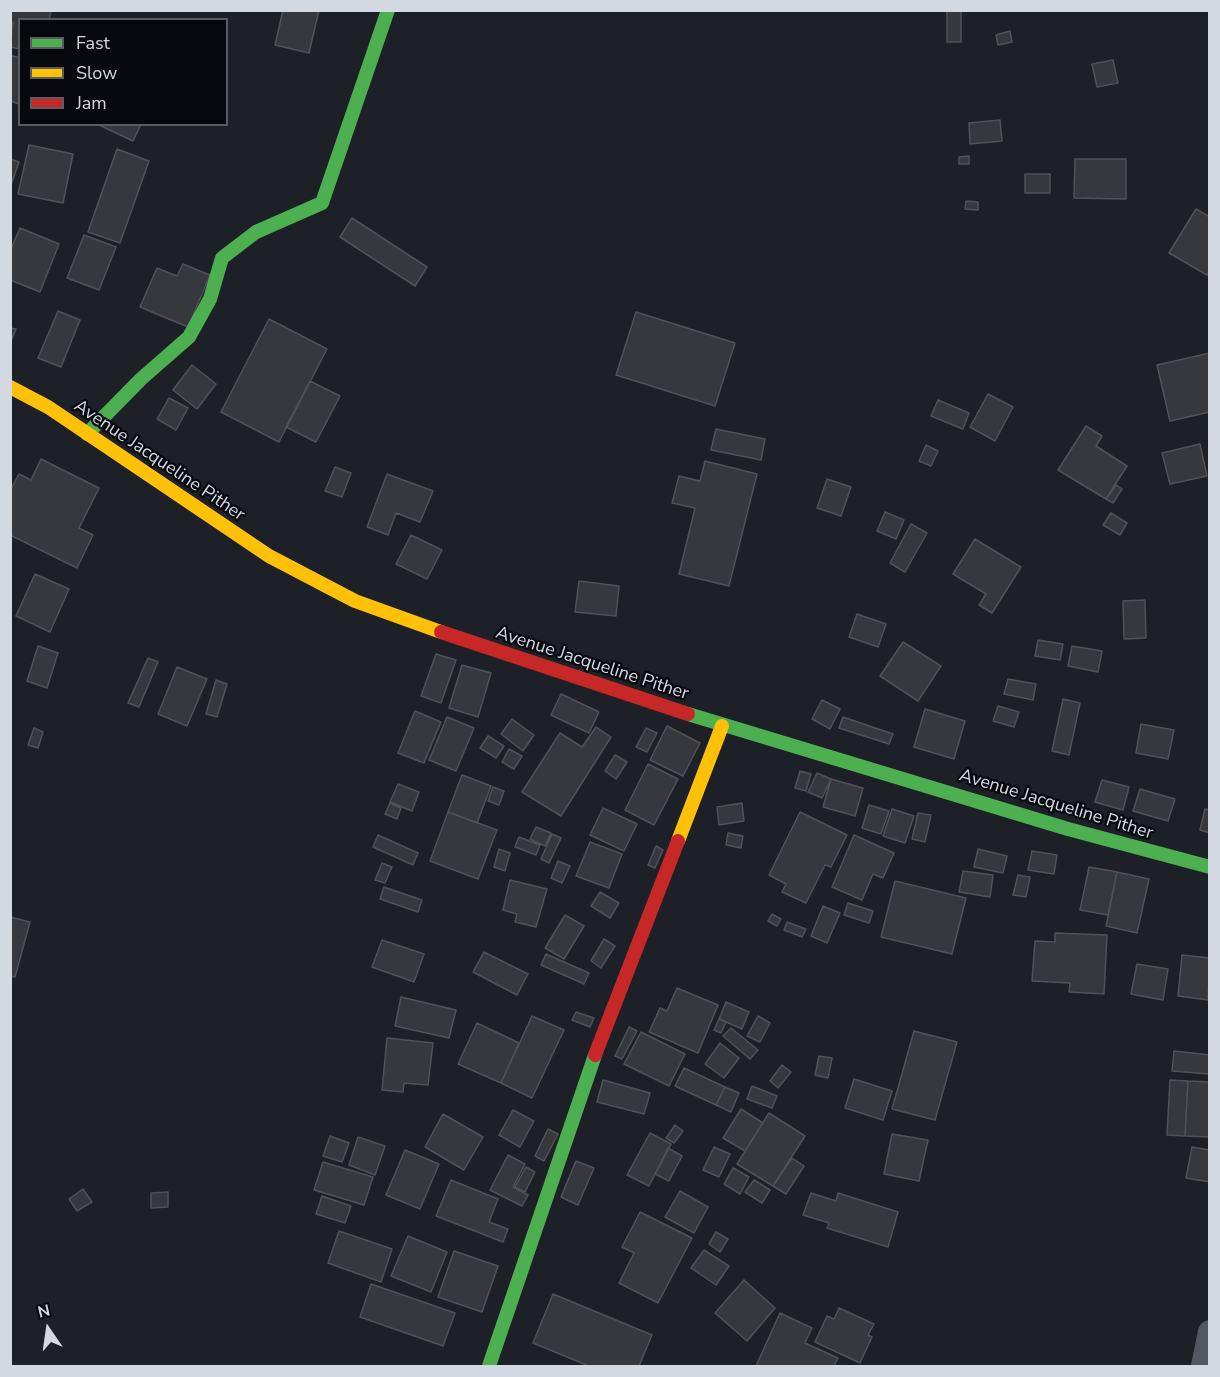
<!DOCTYPE html>
<style>
body{margin:0}
#map{position:relative;width:1220px;height:1377px;overflow:hidden;background:#1e2027;font-family:"Nunito Sans",sans-serif}
canvas{display:block}
.frame{position:absolute;inset:0;border:12px solid #d4d8e0;pointer-events:none}
.legend{position:absolute;left:18px;top:18px;width:210px;height:108px;box-sizing:border-box;background:#07090e;border:2px solid #595c62;margin:0;padding:8px 10px;list-style:none;font-size:18px;color:#d4d8e0}
.legend li{display:flex;align-items:center;gap:12px;height:30px}
.legend b{width:30px;border:2px solid #595c62}
.north{position:absolute;left:18px;top:1299px;width:60px;height:60px;-webkit-text-stroke:4px #07090e;paint-order:stroke;rotate:347deg;font-size:16px;font-weight:700;line-height:24px;text-align:center;color:#d4d8e0}
.north::after{content:'';display:block;margin:auto;width:21px;height:27px;background:#d4d8e0;clip-path:polygon(50% 0,100% 100%,50% 72%,0 100%)}
</style>
<div id="map">
<canvas width="1220" height="1377"></canvas>
<div class="frame"></div>
<ul class="legend">
<li><b style="height:8px;background:#4caf50"></b>Fast</li>
<li><b style="height:8px;background:#ffc107"></b>Slow</li>
<li><b style="height:8px;background:#c62828"></b>Jam</li>
</ul>
<div class="north">N</div>
</div>
<script>
const ctx = document.querySelector('canvas').getContext('2d');
ctx.lineJoin = 'round';
function paint(path, color) {
  ctx.fillStyle = color;
  ctx.fill(path, 'evenodd');
}
function shape(rows) {
  const path = new Path2D();
  for (const r of rows) {
    path.moveTo(r[0], r[1]);
    for (let i = 2; i < r.length; i += 2) path.lineTo(r[i], r[i + 1]);
  }
  return path;
}
function strokePath(path, color, width, dash) {
  ctx.strokeStyle = color;
  ctx.lineWidth = width;
  ctx.lineCap = dash ? 'butt' : 'round';
  ctx.setLineDash(dash || []);
  ctx.stroke(path);
}
function write(font, color, halo, rows, align = 'center') {
  ctx.font = font + ' "Nunito Sans",sans-serif';
  ctx.lineWidth = 4.5;
  ctx.setLineDash([]);
  ctx.textBaseline = 'middle';
  ctx.strokeStyle = halo;
  ctx.fillStyle = color;
  for (const [text, x, y, turn = 0] of rows) {
    ctx.save();
    ctx.translate(x, y);
    ctx.rotate((+turn || 0) * Math.PI / 180);
    ctx.textAlign = isNaN(turn) ? turn : align;
    if (halo) ctx.strokeText(text, 0, 0);
    ctx.fillText(text, 0, 0);
    ctx.restore();
  }
}
const building = shape([
 [10,10,51,10,49,20,20,20,20,49,10,47,13,22,10,22,10,10],
 [283,10,319,10,309,53,275,45,283,10],
 [947,10,961,10,961,42,947,42,947,10],
 [1010,31,1012,42,998,45,996,35,1010,31],
 [10,55,20,58,19,104,10,101,10,55],
 [1113,60,1118,83,1097,87,1092,64,1113,60],
 [1000,120,1002,141,970,144,969,123,1000,120],
 [97,124,141,124,133,141,97,124],
 [29,145,73,154,63,203,18,194,29,145],
 [117,149,149,161,120,243,88,232,117,149],
 [969,156,969,164,959,164,959,157,969,156],
 [10,159,19,162,10,188,10,159],
 [1075,159,1126,159,1126,199,1074,198,1075,159],
 [1025,174,1050,174,1050,193,1025,193,1025,174],
 [966,201,978,202,978,210,965,209,966,201],
 [1196,209,1210,217,1210,270,1207,275,1169,253,1196,209],
 [352,218,427,267,415,286,340,237,352,218],
 [20,228,59,244,40,292,10,280,10,251,20,228],
 [84,235,116,247,99,290,67,278,84,235],
 [183,264,210,275,188,327,140,307,157,268,177,276,183,264],
 [58,311,80,320,61,367,38,358,58,311],
 [636,312,735,343,715,406,616,375,636,312],
 [269,319,327,349,279,442,221,412,269,319],
 [10,328,16,329,10,344,10,328],
 [1210,353,1210,412,1170,421,1157,365,1210,353],
 [192,365,216,384,197,409,173,390,192,365],
 [310,381,340,396,316,442,286,427,310,381],
 [988,394,1013,407,995,441,970,427,988,394],
 [169,398,188,408,176,430,157,419,169,398],
 [938,400,969,413,963,429,931,416,938,400],
 [1086,426,1102,436,1096,446,1127,466,1106,499,1058,470,1086,426],
 [716,429,765,439,761,460,711,450,716,429],
 [1200,444,1207,476,1170,484,1162,453,1200,444],
 [926,445,938,451,931,466,919,461,926,445],
 [41,459,99,488,79,528,93,535,77,568,10,535,10,491,19,474,31,480,41,459],
 [705,461,757,474,729,586,679,574,695,508,672,503,679,476,700,481,705,461],
 [335,467,351,473,342,497,325,491,335,467],
 [387,474,433,491,420,522,396,513,388,535,367,527,387,474],
 [827,479,851,487,841,516,817,508,827,479],
 [1116,485,1122,489,1113,503,1106,499,1116,485],
 [885,512,904,520,896,539,877,531,885,512],
 [1111,513,1127,523,1120,535,1103,525,1111,513],
 [911,524,927,533,905,572,890,563,911,524],
 [411,535,442,550,427,579,396,564,411,535],
 [975,539,1021,567,992,613,979,605,986,594,953,574,975,539],
 [35,574,69,589,50,632,16,616,35,574],
 [579,581,619,586,616,616,575,612,579,581],
 [1145,600,1146,638,1124,639,1123,601,1145,600],
 [857,614,886,624,878,647,849,637,857,614],
 [1038,640,1063,644,1060,660,1035,656,1038,640],
 [903,642,941,666,918,701,880,676,903,642],
 [38,646,58,653,47,688,27,681,38,646],
 [1072,646,1102,651,1098,672,1068,666,1072,646],
 [436,654,456,660,441,703,421,696,436,654],
 [148,658,158,662,139,707,128,703,148,658],
 [462,665,491,673,478,717,449,708,462,665],
 [177,667,207,679,187,726,158,714,177,667],
 [1008,679,1036,684,1033,700,1004,694,1008,679],
 [216,680,227,684,217,717,206,714,216,680],
 [561,694,599,712,589,733,551,715,561,694],
 [1063,699,1080,703,1069,755,1052,751,1063,699],
 [822,700,840,709,830,729,812,719,822,700],
 [998,706,1019,712,1014,727,993,721,998,706],
 [925,709,965,721,954,759,914,747,925,709],
 [415,711,441,722,424,763,398,753,415,711],
 [447,717,474,728,456,771,429,760,447,717],
 [843,717,893,734,889,744,839,728,843,717],
 [512,719,534,735,523,751,501,734,512,719],
 [1141,724,1174,730,1168,759,1136,753,1141,724],
 [667,726,700,743,683,776,650,760,667,726],
 [596,727,611,737,561,816,522,792,560,733,582,747,596,727],
 [34,728,43,732,38,748,28,745,34,728],
 [646,728,657,733,647,752,636,747,646,728],
 [488,736,504,746,496,758,480,748,488,736],
 [509,749,522,756,514,769,502,762,509,749],
 [615,755,627,762,616,779,605,771,615,755],
 [648,764,678,779,654,825,625,810,648,764],
 [800,771,811,774,806,791,795,788,800,771],
 [817,773,831,779,822,798,808,792,817,773],
 [462,775,491,786,477,823,448,812,462,775],
 [831,779,863,788,855,816,823,807,831,779],
 [1102,780,1129,787,1123,810,1095,802,1102,780],
 [398,784,419,792,412,811,390,802,398,784],
 [493,787,504,791,499,805,488,801,493,787],
 [1140,789,1175,799,1168,821,1133,811,1140,789],
 [390,803,401,808,397,819,385,814,390,803],
 [742,803,744,821,719,825,717,807,742,803],
 [869,805,889,811,881,834,862,828,869,805],
 [603,808,637,824,624,851,590,835,603,808],
 [892,809,914,816,905,843,883,836,892,809],
 [1205,809,1210,810,1210,833,1200,830,1205,809],
 [448,812,497,830,478,879,430,861,448,812],
 [800,812,847,835,831,867,825,865,806,903,782,892,786,884,769,875,800,812],
 [918,813,931,815,925,842,912,839,918,813],
 [536,827,551,833,545,846,530,839,536,827],
 [728,833,743,836,741,848,726,845,728,833],
 [552,834,561,838,549,863,541,859,552,834],
 [378,835,418,853,413,865,373,847,378,835],
 [854,835,894,853,883,878,873,874,862,900,832,887,854,835],
 [519,837,540,845,536,855,515,847,519,837],
 [590,842,622,854,609,888,576,876,590,842],
 [656,846,663,850,655,868,648,865,656,846],
 [499,849,510,853,505,871,494,867,499,849],
 [978,849,1007,856,1003,873,974,867,978,849],
 [1032,851,1057,855,1054,874,1028,870,1032,851],
 [558,861,570,866,562,883,551,878,558,861],
 [382,863,392,867,385,883,375,880,382,863],
 [1089,867,1117,872,1108,915,1080,910,1089,867],
 [963,871,993,875,990,897,959,892,963,871],
 [1117,872,1149,879,1137,933,1106,926,1117,872],
 [1018,875,1030,877,1026,897,1013,895,1018,875],
 [510,880,547,889,536,927,515,922,517,914,503,910,510,880],
 [895,881,966,898,952,954,881,937,895,881],
 [384,887,422,900,418,912,380,899,384,887],
 [600,892,619,903,610,918,591,906,600,892],
 [848,903,873,911,869,923,844,915,848,903],
 [823,906,840,913,827,943,811,936,823,906],
 [772,914,781,919,777,926,768,921,772,914],
 [565,915,584,926,564,959,545,948,565,915],
 [10,917,30,922,15,977,10,976,10,917],
 [787,922,806,929,802,937,784,930,787,922],
 [1055,933,1107,935,1104,994,1069,992,1070,983,1032,981,1035,941,1055,942,1055,933],
 [604,939,615,946,601,968,591,961,604,939],
 [382,940,424,954,414,982,372,967,382,940],
 [484,952,528,974,517,995,473,972,484,952],
 [546,954,589,973,584,984,541,965,546,954],
 [1182,955,1210,958,1208,1000,1178,996,1182,955],
 [1137,964,1168,969,1163,1000,1131,994,1137,964],
 [677,988,718,1005,698,1053,649,1032,660,1008,667,1011,677,988],
 [401,997,456,1010,449,1038,395,1026,401,997],
 [726,1002,749,1012,742,1029,719,1019,726,1002],
 [576,1012,594,1018,590,1027,572,1020,576,1012],
 [532,1016,564,1030,532,1098,501,1083,532,1016],
 [758,1016,770,1023,760,1042,747,1036,758,1016],
 [719,1019,726,1022,721,1033,714,1030,719,1019],
 [477,1023,519,1043,501,1083,458,1064,477,1023],
 [629,1027,637,1031,622,1059,615,1056,629,1027],
 [731,1028,758,1050,750,1059,723,1036,731,1028],
 [914,1031,957,1042,935,1120,892,1109,914,1031],
 [641,1032,685,1054,669,1086,624,1064,641,1032],
 [387,1038,433,1043,428,1085,404,1083,403,1092,382,1090,387,1038],
 [720,1043,739,1058,724,1078,705,1064,720,1043],
 [1174,1051,1210,1055,1210,1074,1172,1071,1174,1051],
 [819,1056,832,1058,828,1078,815,1075,819,1056],
 [782,1065,791,1072,778,1088,770,1081,782,1065],
 [684,1068,725,1087,716,1105,675,1086,684,1068],
 [854,1079,892,1091,883,1120,845,1108,854,1079],
 [603,1080,650,1093,644,1114,597,1102,603,1080],
 [1170,1080,1188,1081,1185,1136,1167,1135,1170,1080],
 [1188,1081,1210,1082,1210,1137,1185,1136,1188,1081],
 [752,1086,777,1096,772,1108,747,1099,752,1086],
 [725,1087,739,1093,731,1112,716,1105,725,1087],
 [741,1109,763,1123,745,1151,723,1138,741,1109],
 [513,1110,534,1121,520,1147,499,1135,513,1110],
 [769,1113,805,1136,773,1186,737,1164,769,1113],
 [443,1114,483,1137,464,1170,425,1147,443,1114],
 [675,1125,683,1131,674,1143,666,1138,675,1125],
 [548,1129,558,1134,544,1161,535,1156,548,1129],
 [650,1133,671,1144,649,1186,627,1175,650,1133],
 [892,1134,928,1140,919,1181,884,1174,892,1134],
 [330,1136,349,1143,342,1162,323,1156,330,1136],
 [358,1137,385,1146,375,1175,349,1165,358,1137],
 [714,1147,730,1154,719,1177,703,1170,714,1147],
 [1192,1147,1210,1150,1210,1182,1186,1178,1192,1147],
 [668,1148,682,1156,669,1181,655,1174,668,1148],
 [405,1150,439,1164,420,1209,386,1195,405,1150],
 [508,1155,525,1164,513,1187,528,1195,522,1206,490,1190,508,1155],
 [792,1158,804,1166,786,1194,773,1186,792,1158],
 [576,1161,594,1168,578,1205,561,1197,576,1161],
 [323,1162,373,1177,364,1205,314,1190,323,1162],
 [526,1167,535,1172,525,1192,515,1187,526,1167],
 [733,1168,749,1177,740,1194,724,1184,733,1168],
 [451,1180,498,1199,489,1222,508,1229,503,1242,436,1216,451,1180],
 [754,1180,770,1190,762,1203,745,1192,754,1180],
 [83,1189,92,1202,77,1211,69,1199,83,1189],
 [680,1191,708,1207,694,1233,665,1217,680,1191],
 [168,1192,168,1207,151,1208,151,1193,168,1192],
 [811,1193,836,1201,838,1193,898,1212,888,1247,827,1228,829,1223,803,1215,811,1193],
 [322,1196,351,1206,345,1223,316,1214,322,1196],
 [640,1212,692,1238,658,1303,619,1283,634,1253,622,1247,640,1212],
 [339,1231,392,1249,381,1282,328,1263,339,1231],
 [716,1232,728,1239,720,1252,709,1244,716,1232],
 [408,1236,447,1252,431,1292,391,1276,408,1236],
 [704,1250,729,1266,716,1285,691,1268,704,1250],
 [454,1251,498,1266,482,1312,438,1297,454,1251],
 [744,1280,775,1308,747,1341,715,1313,744,1280],
 [371,1284,455,1313,443,1346,360,1317,371,1284],
 [553,1294,652,1335,639,1366,589,1366,533,1343,553,1294],
 [839,1308,874,1324,868,1335,872,1337,860,1363,815,1342,827,1316,834,1319,839,1308],
 [780,1313,812,1328,805,1343,838,1358,834,1366,756,1366,780,1313]
]);
const street = shape([
 [1203,1366,1210,1332]
]);
const fast = shape([
 [87,434,141,379,189,337,210,299,222,258,256,232,322,203,388,10],
 [688,714,1068,829,1210,867],
 [489,1366,595,1055]
]);
const slow = shape([
 [10,387,48,407,269,556,355,601,441,632],
 [678,841,722,726]
]);
const jam = shape([
 [441,632,688,714],
 [595,1055,678,841]
]);
const streetNames = [
 ["Avenue Jacqueline Pither",159,461,34],
 ["Avenue Jacqueline Pither",592,664,18],
 ["Avenue Jacqueline Pither",1056,805,17]
];
paint(building, '#36383e');
strokePath(building, '#505258', 1.5);
strokePath(street, '#545762', 24);
strokePath(fast, '#4caf50', 14);
strokePath(slow, '#ffc107', 14);
strokePath(jam, '#c62828', 14);
write('18px', '#d4d8e0', '#07090e', streetNames);
</script>
